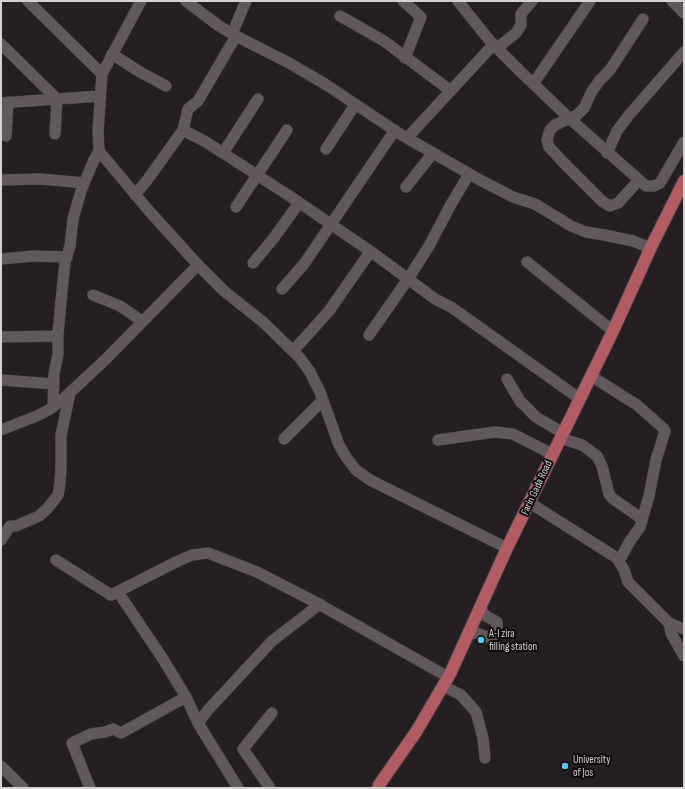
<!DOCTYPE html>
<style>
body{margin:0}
#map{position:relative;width:685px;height:789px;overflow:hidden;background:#251f21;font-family:"Sofia Sans Condensed",sans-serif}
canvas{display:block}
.frame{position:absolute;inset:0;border:2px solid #d6d2d4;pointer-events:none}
</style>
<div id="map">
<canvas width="685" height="789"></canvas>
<div class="frame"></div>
</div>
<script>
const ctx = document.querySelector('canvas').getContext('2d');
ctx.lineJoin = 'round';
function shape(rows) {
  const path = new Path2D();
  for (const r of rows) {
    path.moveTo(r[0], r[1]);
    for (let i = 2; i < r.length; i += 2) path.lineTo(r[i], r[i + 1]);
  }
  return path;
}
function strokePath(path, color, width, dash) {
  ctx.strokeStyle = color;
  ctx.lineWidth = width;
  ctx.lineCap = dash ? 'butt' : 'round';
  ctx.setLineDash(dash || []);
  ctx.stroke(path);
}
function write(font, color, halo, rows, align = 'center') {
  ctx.font = font + ' "Sofia Sans Condensed",sans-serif';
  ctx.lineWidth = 4;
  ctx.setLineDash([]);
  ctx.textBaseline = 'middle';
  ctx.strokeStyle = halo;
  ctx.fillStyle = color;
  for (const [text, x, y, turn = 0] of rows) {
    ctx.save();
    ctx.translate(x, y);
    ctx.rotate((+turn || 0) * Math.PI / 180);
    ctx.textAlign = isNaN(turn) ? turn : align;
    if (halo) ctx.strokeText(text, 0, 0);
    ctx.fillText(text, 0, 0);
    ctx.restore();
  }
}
const minor = shape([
 [28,1,102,74],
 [141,1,102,74,98,131,99,151,150,212,199,266,224,291,263,322,300,358,310,372,320,392,339,445,346,457,356,470,370,480,507,548],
 [186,1,219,26,238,37,289,63,325,84,400,134,480,180,513,197,535,204,571,226,586,232,604,235,633,241,651,248],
 [403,1,421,17,405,58],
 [458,1,490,41,521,72,569,118,646,186,654,186,660,183,684,142],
 [672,1,684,13],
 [340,16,384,41,451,91],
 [232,34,246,1],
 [1,44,57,99,55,134],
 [497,48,516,33,521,25,521,14,532,1],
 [112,54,140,72,166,86],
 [533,84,590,1],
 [1,103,100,96],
 [183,130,188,109,198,101,236,36],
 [6,136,8,102],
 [407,138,493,45],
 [326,149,355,105],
 [223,153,258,99],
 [607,153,617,131,629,115,684,52],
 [1,180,41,179,84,183],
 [639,180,618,203,610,206,603,202,563,162,549,147,547,140,550,130,555,125,577,115,584,108,592,91,600,80,610,70,643,19],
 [406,187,433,153],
 [135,195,148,179,183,130,206,142,291,197,373,253,435,299,451,307,580,399],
 [236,207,287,130],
 [1,259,33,256,67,257],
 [527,262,613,331],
 [253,263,273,239,299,203],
 [282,289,304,264,395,130],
 [93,295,120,306,142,321],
 [369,335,408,279,429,246,450,206,469,174],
 [1,337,58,336],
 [293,351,329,311,370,252],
 [591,376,637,405,663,428,665,431,656,460,649,496,640,527,630,541,619,561],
 [507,379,520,401,536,417,563,433],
 [1,380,54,384],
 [53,407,54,374,58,354,58,334,62,291,65,262,70,246,73,219,81,191,93,162,99,151],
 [1,430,39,415,50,409,62,400,106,359,198,265],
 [560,438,582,445,597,456,602,466,609,494,612,498,642,519],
 [284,439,323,400],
 [438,440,495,432,513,434,552,454],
 [530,503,617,558,624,570,628,582,669,623,684,629],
 [1,540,10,526,16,526,39,516,47,509,58,495,60,484,61,468,61,435,70,393],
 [56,560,111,595,178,561,192,555,208,553,257,572,317,603,448,677],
 [118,592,163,659,186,697,198,723,238,788],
 [669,623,671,633,684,656],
 [468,634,476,633,490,638,492,637,497,627,497,622,486,616,480,609],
 [443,686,461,695,476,712,483,738,485,758],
 [198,723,208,710,272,641,320,604],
 [1,766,23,788],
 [90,788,72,743,91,734,105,732,113,729,121,733,186,697],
 [270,788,243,749,272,713]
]);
const major = shape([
 [378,788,379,785,416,732,450,674,507,548,613,331,652,245,684,181]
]);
const markers = [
 [481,640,4,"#5bc8e7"],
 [565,766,4,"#5bc8e7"]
];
const streetNames = [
 ["Farin Gada Road",537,488,-65]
];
const poiNames = [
 ["A-l zira",489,634],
 ["filling station",489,647],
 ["University",573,760],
 ["of Jos",573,773]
];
strokePath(minor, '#3e393b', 12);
strokePath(major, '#3e393b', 14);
strokePath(minor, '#60585b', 11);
strokePath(major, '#b05c62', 12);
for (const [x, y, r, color] of markers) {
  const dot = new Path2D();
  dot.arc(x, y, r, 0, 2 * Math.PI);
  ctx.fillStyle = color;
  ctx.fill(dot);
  strokePath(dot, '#0d0a0b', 1.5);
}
write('11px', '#d6d2d4', '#0d0a0b', streetNames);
write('11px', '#d6d2d4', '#0d0a0b', poiNames, 'left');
</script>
